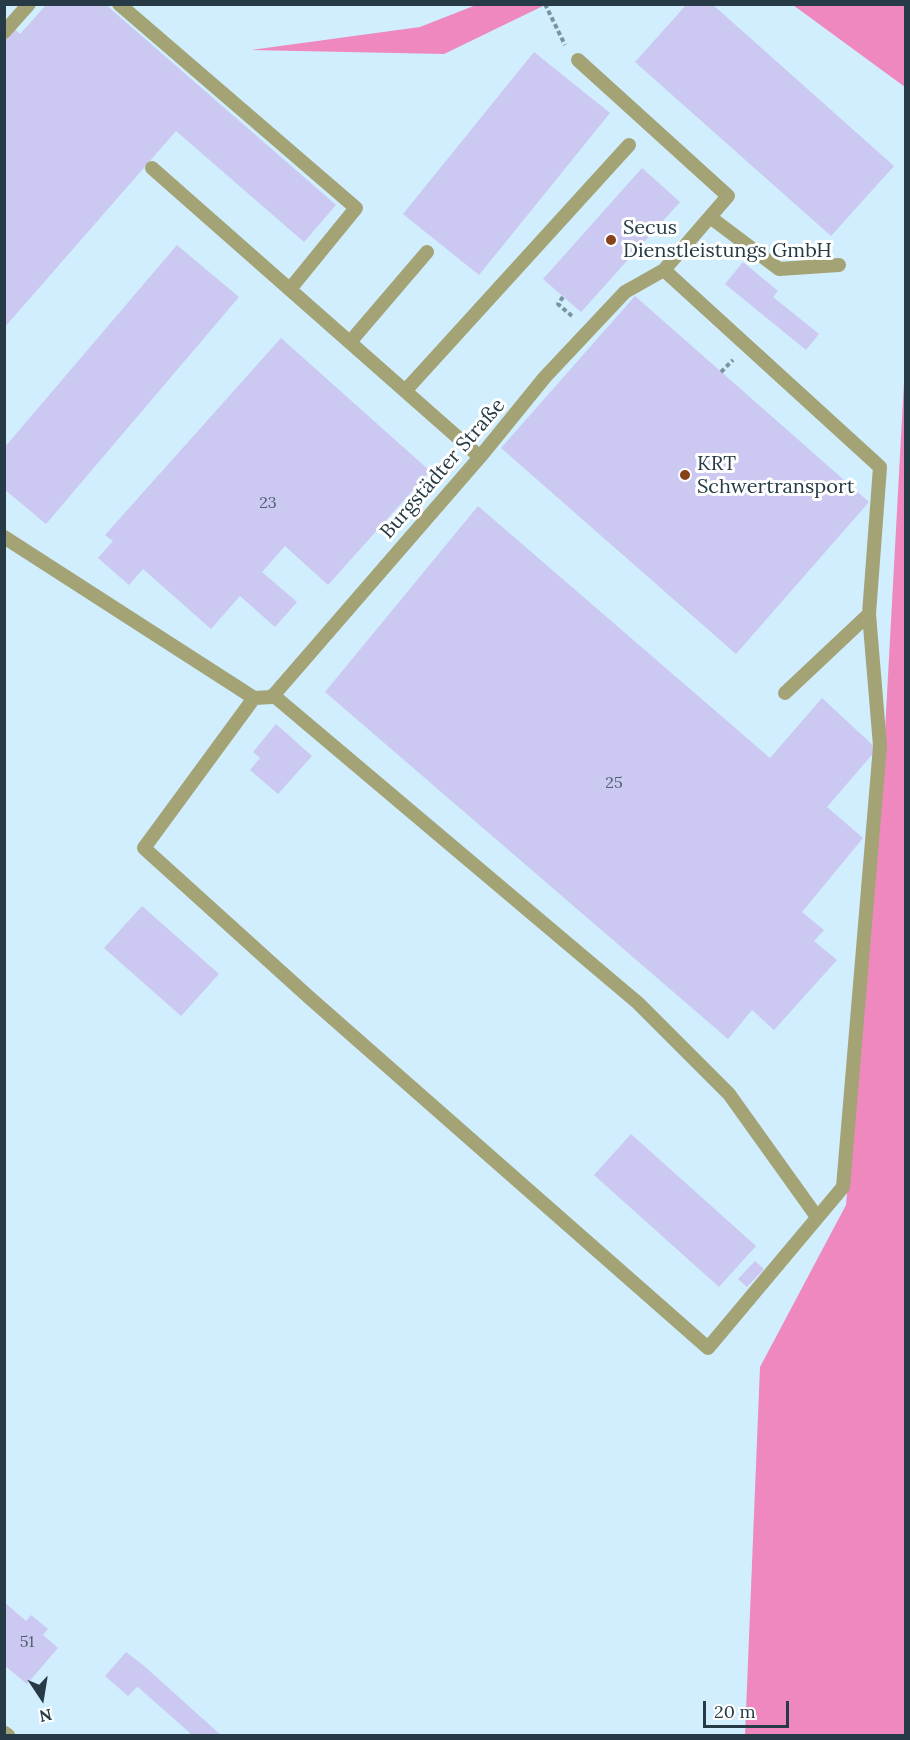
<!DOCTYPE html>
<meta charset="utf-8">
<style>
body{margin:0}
#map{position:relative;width:910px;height:1740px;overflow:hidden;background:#d0eefd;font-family:Lora,serif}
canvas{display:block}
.frame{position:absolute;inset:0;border:6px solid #263b45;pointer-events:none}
.north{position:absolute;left:12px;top:1668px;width:60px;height:60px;-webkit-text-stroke:4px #fff;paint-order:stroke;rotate:168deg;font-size:16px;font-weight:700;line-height:24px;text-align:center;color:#263b45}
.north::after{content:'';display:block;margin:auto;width:21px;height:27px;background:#263b45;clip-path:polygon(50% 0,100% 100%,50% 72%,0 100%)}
.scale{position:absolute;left:703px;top:1701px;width:86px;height:27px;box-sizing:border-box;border:3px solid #263b45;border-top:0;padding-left:8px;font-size:18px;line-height:21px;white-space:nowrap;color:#263b45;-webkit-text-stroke:4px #fff;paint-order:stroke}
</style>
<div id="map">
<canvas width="910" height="1740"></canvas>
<div class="frame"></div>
<div class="north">N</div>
<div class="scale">20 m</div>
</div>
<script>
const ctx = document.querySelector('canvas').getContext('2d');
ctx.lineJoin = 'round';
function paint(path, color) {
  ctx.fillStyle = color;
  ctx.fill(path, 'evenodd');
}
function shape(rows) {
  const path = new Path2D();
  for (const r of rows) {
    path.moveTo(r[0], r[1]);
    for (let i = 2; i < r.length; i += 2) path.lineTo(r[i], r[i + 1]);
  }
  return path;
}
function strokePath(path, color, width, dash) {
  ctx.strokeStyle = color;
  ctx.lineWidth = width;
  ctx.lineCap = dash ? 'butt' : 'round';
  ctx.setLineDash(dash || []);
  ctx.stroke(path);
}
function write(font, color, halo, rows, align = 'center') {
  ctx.font = font + ' Lora,serif';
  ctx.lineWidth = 6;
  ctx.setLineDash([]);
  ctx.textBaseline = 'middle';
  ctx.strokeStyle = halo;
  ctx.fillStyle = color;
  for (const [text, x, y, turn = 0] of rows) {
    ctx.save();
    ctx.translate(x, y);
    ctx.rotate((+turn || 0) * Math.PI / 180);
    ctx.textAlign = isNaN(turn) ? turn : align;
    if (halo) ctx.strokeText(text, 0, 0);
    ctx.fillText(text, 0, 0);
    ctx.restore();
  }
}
const forest = shape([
 [476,5,545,5,444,54,251,50,420,27],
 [793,5,905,5,905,87],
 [905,364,905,1735,745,1736,760,1367,846,1205,884,749]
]);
const building = shape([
 [47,4,105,4,336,205,304,242,176,131,4,328,4,20,20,34],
 [687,4,712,4,894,166,831,236,635,62],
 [534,52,610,113,479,275,403,214],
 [642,168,680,202,581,312,543,279],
 [177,245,239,297,46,524,4,489,4,448],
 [743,262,778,291,773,297,819,334,806,350,725,284],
 [635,296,869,502,736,654,501,448],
 [281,338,430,471,328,585,285,546,262,572,297,602,275,627,240,596,211,629,143,569,129,585,98,558,113,541,105,535],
 [478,506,770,758,822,698,877,749,827,807,863,838,802,912,824,930,814,941,837,960,774,1030,752,1010,728,1039,325,692],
 [276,724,312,756,278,794,250,770,260,758,253,752],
 [142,906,219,974,181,1016,104,948],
 [631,1134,756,1246,719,1287,594,1175],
 [755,1261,764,1269,747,1287,738,1279],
 [4,1602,26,1621,31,1615,48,1629,43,1635,58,1648,27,1684,4,1665],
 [126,1652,143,1665,222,1736,187,1736,190,1733,139,1688,137,1687,128,1696,105,1676]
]);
const path = shape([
 [545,4,565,45],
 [563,297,558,304,573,317],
 [721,372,733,360]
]);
const service = shape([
 [119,4,356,208,290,289],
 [4,32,29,4],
 [152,168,480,457],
 [710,217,779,269,839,265],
 [664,270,880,467,869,614],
 [350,342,427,252],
 [405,391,629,145],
 [4,537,254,698,272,697,480,457,545,377,625,292,664,270,728,196,578,60],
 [273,695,638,1003,729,1094,817,1217],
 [254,698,144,848,311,999,708,1348,843,1187,880,746,869,614,785,693]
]);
const tertiary = shape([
 [4,1733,8,1736]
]);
const markers = [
 [611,240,6,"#874219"],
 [685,475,6,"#874219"]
];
const numberNames = [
 ["23",268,503],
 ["25",614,783],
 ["51",27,1642]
];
const poiNames = [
 ["Secus",623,228],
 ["Dienstleistungs GmbH",623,251],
 ["KRT",697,464],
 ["Schwertransport",697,487]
];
const streetNames = [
 ["Burgstädter Straße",443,469,-49]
];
paint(forest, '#ee88be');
paint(building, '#cbc8f1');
strokePath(path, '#7a93a0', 4, [4.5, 3]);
strokePath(service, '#a3a376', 14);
strokePath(tertiary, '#a3a376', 15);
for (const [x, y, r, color] of markers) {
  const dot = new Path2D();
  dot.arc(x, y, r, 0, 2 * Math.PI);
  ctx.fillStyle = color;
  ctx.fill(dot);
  strokePath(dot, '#fff', 2);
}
write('16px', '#4f5e70', null, numberNames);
write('20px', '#263b45', '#fff', poiNames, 'left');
write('20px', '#263b45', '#fff', streetNames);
</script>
